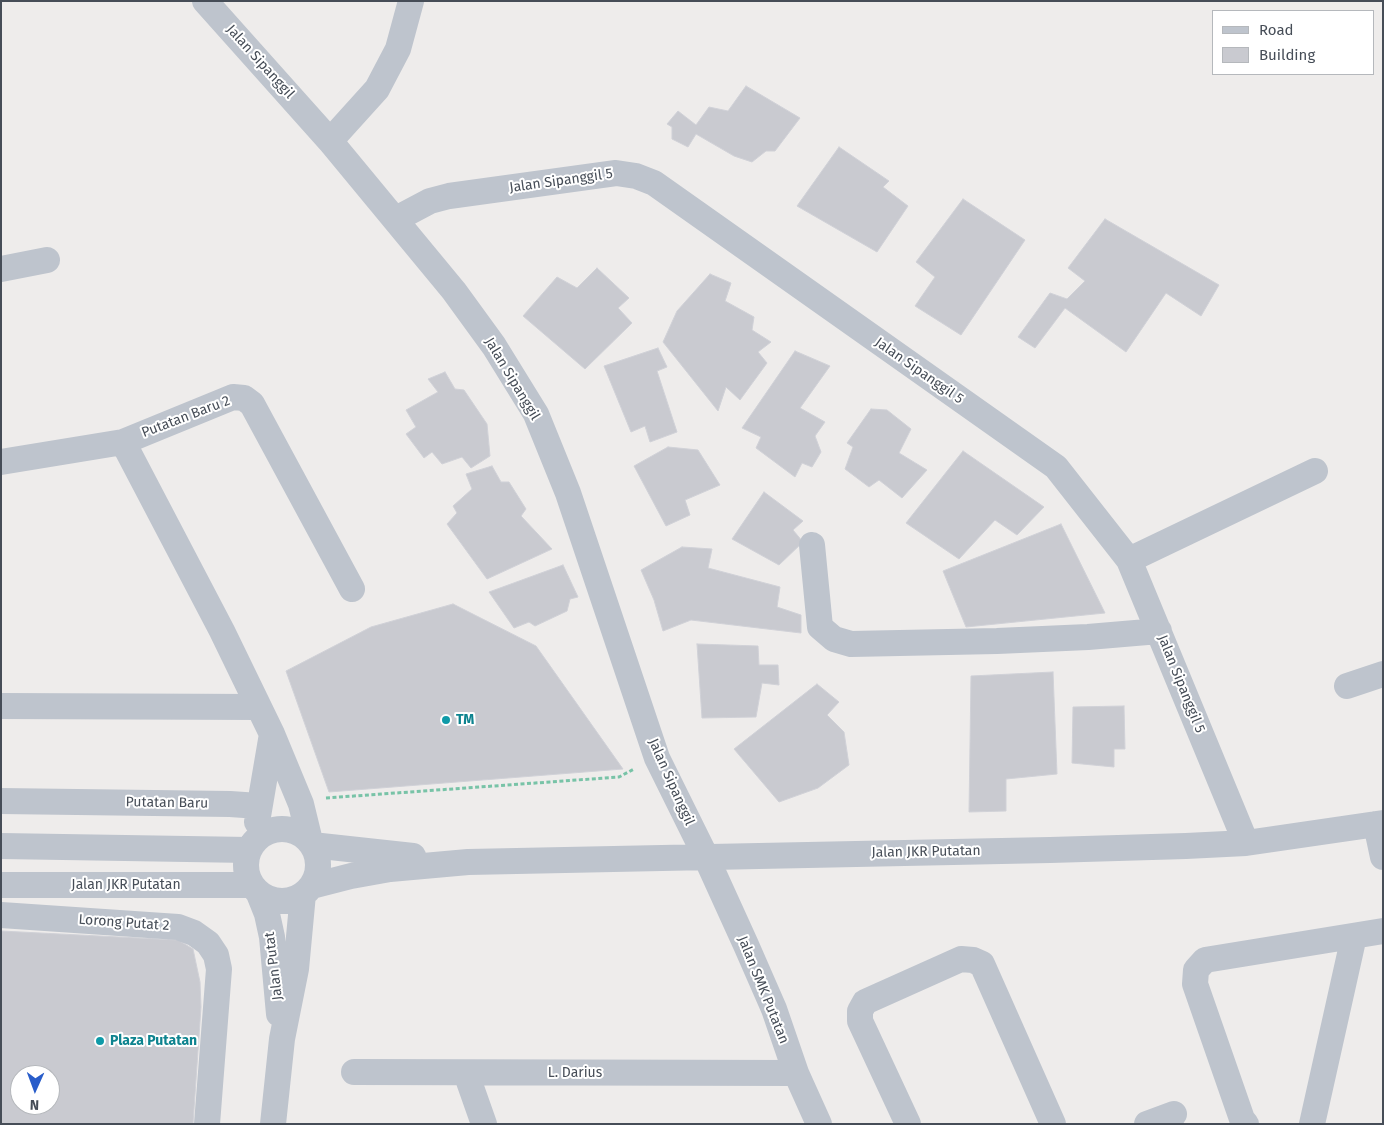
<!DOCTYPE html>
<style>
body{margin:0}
#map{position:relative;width:1384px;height:1125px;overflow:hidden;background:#eeeceb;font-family:"Fira Sans",sans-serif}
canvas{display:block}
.frame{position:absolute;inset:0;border:2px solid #464d57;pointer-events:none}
.legend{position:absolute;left:1212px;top:10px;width:162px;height:65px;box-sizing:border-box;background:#fff;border:1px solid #b5b8bc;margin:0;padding:6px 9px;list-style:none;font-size:15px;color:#464d57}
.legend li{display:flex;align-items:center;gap:10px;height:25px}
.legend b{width:25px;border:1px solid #b5b8bc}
.north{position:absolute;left:10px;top:1065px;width:50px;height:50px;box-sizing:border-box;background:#fff;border:1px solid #b5b8bc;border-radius:50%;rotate:182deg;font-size:14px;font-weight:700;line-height:20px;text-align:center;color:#464d57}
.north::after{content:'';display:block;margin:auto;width:18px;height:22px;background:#295dca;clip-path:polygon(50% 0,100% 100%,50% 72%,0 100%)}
</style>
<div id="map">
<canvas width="1384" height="1125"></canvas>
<div class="frame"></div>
<ul class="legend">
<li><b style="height:6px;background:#bec4cd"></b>Road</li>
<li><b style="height:14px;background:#c9cad0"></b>Building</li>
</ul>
<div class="north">N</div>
</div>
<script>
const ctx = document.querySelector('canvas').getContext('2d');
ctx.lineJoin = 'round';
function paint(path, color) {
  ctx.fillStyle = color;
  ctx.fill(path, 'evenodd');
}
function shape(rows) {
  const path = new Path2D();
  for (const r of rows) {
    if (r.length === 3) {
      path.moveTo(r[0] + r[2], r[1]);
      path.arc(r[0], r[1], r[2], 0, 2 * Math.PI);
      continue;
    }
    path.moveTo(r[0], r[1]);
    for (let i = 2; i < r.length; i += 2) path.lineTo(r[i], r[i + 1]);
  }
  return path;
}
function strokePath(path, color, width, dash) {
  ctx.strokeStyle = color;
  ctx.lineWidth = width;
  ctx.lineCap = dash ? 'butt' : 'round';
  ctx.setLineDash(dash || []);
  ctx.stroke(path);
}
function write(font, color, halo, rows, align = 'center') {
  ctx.font = font + ' "Fira Sans",sans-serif';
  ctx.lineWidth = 4;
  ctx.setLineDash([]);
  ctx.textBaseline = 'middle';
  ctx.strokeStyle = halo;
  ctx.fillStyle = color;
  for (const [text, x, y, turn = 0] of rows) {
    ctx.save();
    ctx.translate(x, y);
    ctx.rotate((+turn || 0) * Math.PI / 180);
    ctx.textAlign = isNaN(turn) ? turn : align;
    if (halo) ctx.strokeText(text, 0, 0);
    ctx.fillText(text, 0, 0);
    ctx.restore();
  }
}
const building = shape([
 [746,86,800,118,775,151,766,151,752,162,734,156,696,134,688,147,672,139,672,127,667,124,678,111,696,125,709,107,728,111,746,86],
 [839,147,889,181,883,187,908,206,877,252,797,206,839,147],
 [963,199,1025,240,961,335,915,306,935,277,916,262,963,199],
 [1105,219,1219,285,1201,316,1166,293,1126,352,1065,308,1035,348,1018,337,1050,293,1067,299,1085,281,1068,268,1105,219],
 [597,268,629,298,618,308,632,323,585,369,523,316,557,277,577,288,597,268],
 [710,274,731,283,725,301,754,317,752,330,771,342,758,352,767,363,740,400,726,387,718,411,663,342,677,311,710,274],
 [658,348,667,367,657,371,677,432,650,442,645,426,631,432,604,366,658,348],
 [795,351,830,366,800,408,825,422,815,436,821,452,812,467,802,463,795,477,756,448,761,437,742,428,795,351],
 [445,372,455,389,464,390,487,424,490,456,471,468,462,457,442,464,432,452,424,458,406,434,416,427,406,410,438,392,428,379,445,372],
 [871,409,887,410,911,429,899,453,927,470,902,498,879,480,869,487,845,469,853,447,847,443,871,409],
 [668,447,698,450,720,485,685,500,690,515,666,526,634,466,668,447],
 [963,451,1044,507,1017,535,995,520,959,559,906,523,963,451],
 [492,466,501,482,509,482,526,509,521,516,552,549,487,579,447,524,457,513,453,506,472,489,466,474,492,466],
 [764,492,803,521,793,530,803,542,779,565,732,539,764,492],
 [1061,524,1105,613,966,627,943,571,1061,524],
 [682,547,712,549,708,568,780,587,777,607,801,615,801,633,691,620,663,631,654,600,641,570,682,547],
 [563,565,578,597,570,599,567,611,535,626,529,622,514,628,489,592,563,565],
 [453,604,536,646,623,769,329,792,286,671,371,627,453,604],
 [697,644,758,646,759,665,778,665,779,685,762,683,756,717,702,718,697,644],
 [1053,672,1057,774,1006,779,1006,811,969,812,971,676,1053,672],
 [817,684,839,702,827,715,844,732,849,765,818,788,779,802,734,749,817,684],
 [1124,706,1125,749,1114,749,1114,767,1072,763,1073,707,1124,706],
 [1,931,178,940,193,949,200,982,201,1007,193,1124,1,1124,1,931],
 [20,1075,50,1075,50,1105,20,1105,20,1075]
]);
const path = shape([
 [326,798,619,777,634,769]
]);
const minor = shape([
 [205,1,330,141,454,291,494,346,536,414,568,493,657,758,706,857,746,945,774,1009,796,1073,819,1124],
 [330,141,377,89,398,49,411,1],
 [396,219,430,201,449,196,616,173,636,176,654,183,1056,467,1129,560,1246,843],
 [1,269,47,260],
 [123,442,222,631,272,734,301,804,310,841],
 [1,462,123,442,233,397,244,398,252,404,352,589],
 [812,545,820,627,834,639,851,644,997,641,1088,637,1159,631],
 [1129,560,1315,471],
 [1347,686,1383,674],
 [1,706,258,707],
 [1,801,230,804,259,806],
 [257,822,272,734],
 [1376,824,1383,857],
 [282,865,36],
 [312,845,413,856],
 [1,846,249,850],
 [1,885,251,885],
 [312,886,351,876,390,869,468,862,1050,850,1186,846,1246,843,1383,823],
 [259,894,267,914,272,937,279,1014],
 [1,915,178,927,194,933,208,943,216,955,219,969,207,1124],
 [354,1072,796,1073],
 [466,1073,484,1124],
 [273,1124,282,1039,296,969,303,894],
 [908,1124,860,1021,860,1011,865,1002,961,959,973,960,982,964,1053,1124],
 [1147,1124,1174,1114],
 [1246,1124,1242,1119,1195,984,1196,970,1205,960,1383,931],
 [1312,1124,1354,936]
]);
const markers = [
 [446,720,5,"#0f9aa8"],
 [100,1041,5,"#0f9aa8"]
];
const streetNames = [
 ["Jalan Sipanggil",260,62,48],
 ["Jalan Sipanggil 5",561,181,-8],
 ["Jalan Sipanggil 5",919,371,35],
 ["Jalan Sipanggil",512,379,59],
 ["Putatan Baru 2",186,417,-21],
 ["Jalan Sipanggil 5",1181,684,68],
 ["Jalan Sipanggil",671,782,66],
 ["Putatan Baru",167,803,1],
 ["Jalan JKR Putatan",926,852,-1],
 ["Jalan JKR Putatan",126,885],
 ["Lorong Putat 2",124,923,4],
 ["Jalan Putat",274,966,-97],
 ["Jalan SMK Putatan",763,990,68],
 ["L. Darius",575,1073]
];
const cultureNames = [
 ["TM",456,720],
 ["Plaza Putatan",110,1041]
];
paint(building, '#c9cad0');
strokePath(building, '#d0d1d7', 1);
strokePath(path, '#78c3a7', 3, [4, 2.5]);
strokePath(minor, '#bec4cd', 26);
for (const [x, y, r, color] of markers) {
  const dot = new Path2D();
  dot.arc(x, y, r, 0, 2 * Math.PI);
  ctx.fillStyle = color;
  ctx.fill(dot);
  strokePath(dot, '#fff', 2);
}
write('14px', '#464d57', '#fff', streetNames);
write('bold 14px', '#0d838f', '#fff', cultureNames, 'left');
</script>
